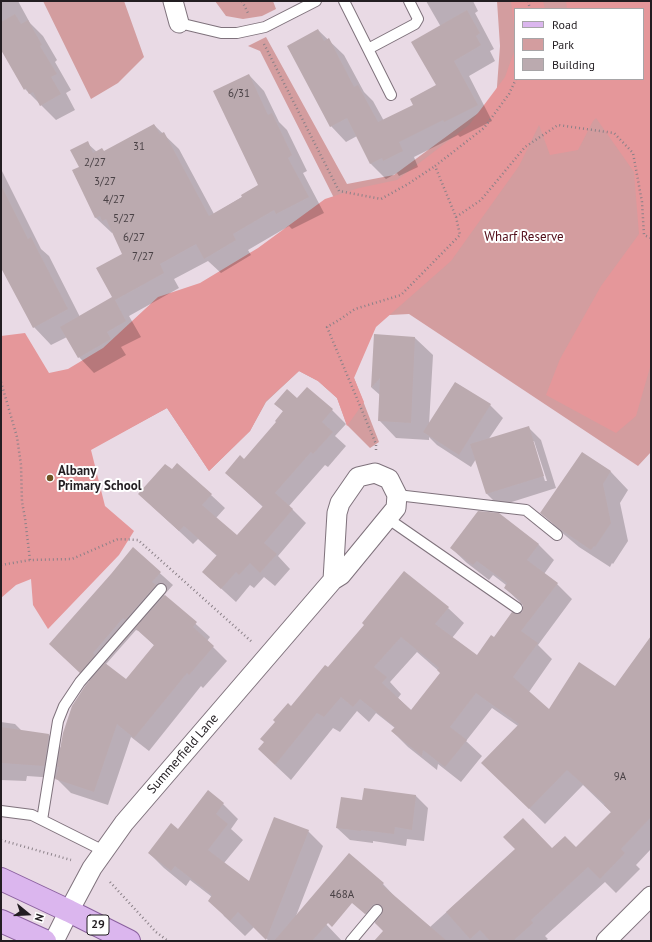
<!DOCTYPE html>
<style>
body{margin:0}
#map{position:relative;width:652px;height:942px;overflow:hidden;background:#e9dae5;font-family:"PT Sans",sans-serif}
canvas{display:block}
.frame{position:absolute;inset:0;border:2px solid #231e22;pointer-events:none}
.legend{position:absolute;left:514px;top:8px;width:130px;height:72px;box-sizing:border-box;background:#fff;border:1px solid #a7a5a7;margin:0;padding:5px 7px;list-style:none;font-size:12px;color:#231e22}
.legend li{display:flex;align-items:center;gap:8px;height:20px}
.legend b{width:20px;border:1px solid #a7a5a7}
.north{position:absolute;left:8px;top:894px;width:40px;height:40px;-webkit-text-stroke:3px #fff;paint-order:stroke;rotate:108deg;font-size:11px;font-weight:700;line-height:16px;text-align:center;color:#231e22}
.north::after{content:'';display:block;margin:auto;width:14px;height:18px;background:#231e22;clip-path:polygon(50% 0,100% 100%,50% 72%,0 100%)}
</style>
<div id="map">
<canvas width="652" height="942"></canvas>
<div class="frame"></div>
<ul class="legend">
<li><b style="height:5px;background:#dbb6ee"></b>Road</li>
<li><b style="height:11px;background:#d39d9f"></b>Park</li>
<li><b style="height:11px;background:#bbaaaf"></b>Building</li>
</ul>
<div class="north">N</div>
</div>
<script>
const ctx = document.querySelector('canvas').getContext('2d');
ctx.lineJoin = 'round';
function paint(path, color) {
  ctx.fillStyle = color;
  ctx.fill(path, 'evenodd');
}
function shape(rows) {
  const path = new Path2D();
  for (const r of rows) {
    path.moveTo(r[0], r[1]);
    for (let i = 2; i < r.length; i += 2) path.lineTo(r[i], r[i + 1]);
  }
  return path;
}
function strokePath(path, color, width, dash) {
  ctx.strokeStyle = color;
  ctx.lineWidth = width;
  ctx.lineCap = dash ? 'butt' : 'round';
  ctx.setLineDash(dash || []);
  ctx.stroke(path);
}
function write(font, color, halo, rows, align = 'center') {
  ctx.font = font + ' "PT Sans",sans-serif';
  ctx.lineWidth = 4;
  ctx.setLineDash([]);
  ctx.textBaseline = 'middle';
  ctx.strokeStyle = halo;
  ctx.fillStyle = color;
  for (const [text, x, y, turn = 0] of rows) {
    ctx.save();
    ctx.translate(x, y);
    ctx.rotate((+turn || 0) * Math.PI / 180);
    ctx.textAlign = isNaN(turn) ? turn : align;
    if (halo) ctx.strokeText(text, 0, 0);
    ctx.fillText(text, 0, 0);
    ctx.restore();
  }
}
const green = shape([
 [43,1,124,1,144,57,118,83,91,99],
 [215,1,273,1,276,9,262,16,243,19,226,16],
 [497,1,651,1,651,452,638,466,409,314,371,316,335,329,379,442,370,448,347,425,337,398,318,381,299,371,266,402,250,431,209,471,167,408,91,449,335,200,260,51,248,46,266,37,347,184,394,175,496,100,500,46],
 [515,9,643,9,643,79,515,79]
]);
const forest = shape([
 [511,1,543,1,545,9,515,9,515,37],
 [566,1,651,1,651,364,636,416,616,433,546,395,560,359,601,286,639,234,634,172,596,118,593,121,578,150,550,155,539,125,519,166,451,261,376,327,354,378,364,402,347,426,337,398,318,381,299,371,266,401,250,431,209,471,167,408,91,450,105,506,134,531,119,555,48,629,33,605,31,579,16,585,1,598,1,336,25,333,49,373,68,369,103,348,158,297,200,283,258,248,325,199,359,188,397,180,469,125,505,77,515,49,515,79,643,79,643,9,567,9]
]);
const shadow = shape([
 [1,1,18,1,30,23,43,36,57,60,55,62,71,90,66,93,75,110,56,120,25,89,1,48],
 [426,1,473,1,478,11,475,13,494,49,490,51,495,61,469,76,492,121,460,137,458,135,414,157,418,167,399,176,397,173,386,179,371,164,357,136,346,142,331,126,318,30,344,55,364,92,373,101,384,121,414,106,438,86,441,27],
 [249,75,264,91,279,122,287,130,307,171,303,173,324,213,292,229,289,226,248,250,251,255,221,273,208,261,174,279,179,288,129,316,141,337,121,347,126,355,94,373,79,357,67,337,51,345,34,327,1,267,1,169,41,249,49,256,80,317,114,298,123,254,113,232,112,233,96,218,73,171,80,167,87,143,97,152,104,152,154,125,179,149,214,214,260,186],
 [375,336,415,338,433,355,429,425,456,383,490,405,503,418,488,440,529,428,541,440,556,488,499,506,487,494,476,459,471,467,437,445,429,437,429,440,396,438,379,420,380,395,372,388],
 [532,441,534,441,547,481,545,481],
 [297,399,332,410,346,424,335,436,346,446,328,467,325,465,289,506,306,523,278,556,290,569,275,586,264,577,254,588,250,585,236,602,203,572,217,556,198,539,193,544,139,494,211,495,225,508,216,518,237,536,263,507,226,473,244,460,277,422,284,412,275,404],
 [582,453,611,472,628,490,620,503,628,541,613,564,612,563,610,567,579,547,560,531,542,513],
 [498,514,539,545,554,560,544,574,557,584,572,599,538,645,552,659,529,692,549,711,616,687,651,655,651,849,636,865,640,869,616,893,605,882,545,936,548,939,545,941,395,941,344,894,349,855,383,884,398,900,430,927,516,849,576,848,612,813,583,785,545,824,498,778,518,726,492,708,466,741,482,756,461,782,438,764,437,770,408,747,392,731,395,728,376,713,369,722,357,711,340,732,333,728,291,780,275,765,291,707,328,669,448,608,464,623,452,638,477,656,517,616,523,613,524,606,505,588,506,585,493,575,489,580,467,563,451,548],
 [417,652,441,673,412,711,398,698,401,694,390,682],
 [133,549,173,585,164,595,210,637,207,641,227,661,203,688,201,686,149,751,131,737,108,805,71,793,56,778,27,776,26,781,1,780,1,722,15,724,22,731,49,735,61,748,90,682,63,656],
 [136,630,139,631,155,646,126,681,106,664],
 [365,789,416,796,428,808,424,841,407,839,406,846,373,841,373,843,350,840,337,828,363,801],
 [223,804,238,819,231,829,243,840,224,863,250,883,308,831,323,846,296,916,307,904,342,941,269,941,254,927,245,936,224,916,212,897,190,880,186,886,164,868,149,853,178,830]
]);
const building = shape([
 [467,10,480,33,476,36,481,45,454,61,478,105,444,122,443,120,399,142,403,151,383,161,382,158,370,164,347,118,330,127,287,46,318,29,324,41,329,38,354,87,358,85,378,122,413,105,410,99,436,85,411,42],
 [15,14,21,24,28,20,42,45,40,46,57,74,51,77,61,94,40,106,33,92,29,94,26,88,24,90,1,50,1,22],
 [249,74,268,115,272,113,292,155,288,158,309,197,276,214,274,210,233,234,236,240,204,259,196,244,160,264,164,273,115,300,126,321,107,332,111,339,78,358,60,327,112,297,96,268,122,254,106,219,102,221,100,216,95,218,72,170,79,167,70,150,88,141,93,153,102,148,104,151,154,124,160,134,164,132,209,216,242,197,241,195,258,185,213,91],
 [1,185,28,239,31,237,68,309,33,328,1,268],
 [374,334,415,337,411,423,378,421,380,378,371,388],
 [455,382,491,404,459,455,423,432],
 [307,387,333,409,322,422,333,432,313,454,311,452,275,493,293,509,264,543,277,554,260,573,250,563,239,575,236,572,221,589,202,572,217,555,184,526,179,531,138,494,165,464,172,469,177,463,212,494,202,505,237,535,263,506,225,473,240,455,244,459,276,422,275,421,283,411,274,404,287,389,297,398],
 [529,426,544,476,486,494,470,444],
 [582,452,611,471,603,484,611,523,595,547,594,546,591,550,560,529,540,513],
 [478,511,499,513,539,544,527,560,558,583,521,631,538,643,513,677,549,709,579,662,615,686,651,636,651,817,621,849,625,853,600,879,588,867,531,920,533,923,513,941,490,941,480,930,470,939,446,912,515,849,503,837,523,818,552,848,565,836,576,847,611,812,604,805,605,804,567,770,529,809,481,763,519,724,476,693,450,727,467,740,445,767,423,750,422,756,391,731,395,727,360,699,353,707,341,697,324,717,317,713,275,765,258,749,264,742,260,739,275,722,273,720,288,703,291,706,325,665,328,667,364,625,362,623,404,571,449,607,435,624,477,655,491,635,494,637,512,612,517,614,522,612,523,608,523,605,520,602,521,601,504,588,507,583,477,561,473,565,450,548],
 [401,637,439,668,437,670,440,673,411,710,382,683,387,677,374,667],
 [133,547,161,572,152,582,156,585,125,620,123,618,93,653,95,655,80,673,49,644,111,574],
 [165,595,197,622,193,627,214,646,189,675,187,673,134,738,117,724,94,792,55,779,59,767,57,767,63,733,72,706,85,686,105,663,126,679,154,645,135,628],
 [1,727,49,734,44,766,1,763],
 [364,788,416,795,412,830,395,827,394,834,361,830,361,831,336,828,341,797,362,800],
 [208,790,224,803,216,814,228,824,208,850,249,881,274,817,309,830,266,940,238,912,230,921,208,901,212,895,175,866,171,871,148,853,171,823,178,829],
 [349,853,384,883,382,885,447,941,374,941,383,931,375,923,382,914,383,907,378,904,374,904,365,914,352,903,332,927,328,923,312,941,274,941]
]);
const path = shape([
 [242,1,248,13],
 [528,1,530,9],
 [264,44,339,191,381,199,408,184,435,166],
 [456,217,481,200,525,147,558,125,614,133,633,153,642,202,644,235,651,238],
 [1,382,17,437,21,465,22,502,25,518,30,560,72,559,118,539,138,540,252,642],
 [376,450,376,444,327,327,339,320,355,309,401,295,460,235,456,217,435,166,484,128,509,94,516,79],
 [1,565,30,560],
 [1,840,71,860],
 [110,882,156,932,168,941]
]);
const lane = shape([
 [344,1,391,95],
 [179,23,221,33,237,33,265,27,316,1],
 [368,49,415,24,418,19,409,1],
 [397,495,526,510,557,535],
 [387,518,517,608],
 [1,811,32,815,104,851],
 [42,820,58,721,64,706,80,682,161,589],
 [351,941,377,910]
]);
const street = shape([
 [173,1,179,23],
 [54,941,69,911,92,868,124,823,333,580,341,575,396,508,397,495,389,479,375,473,358,477,340,503,337,513,333,580],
 [606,941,651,896]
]);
const primary = shape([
 [1,879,69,911,129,941],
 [1,921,45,941]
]);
const markers = [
 [50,478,4,"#6d5425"]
];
const numberNames = [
 ["6/31",239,94],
 ["31",139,147],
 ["2/27",95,163],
 ["3/27",105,182],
 ["4/27",114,200],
 ["5/27",124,219],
 ["6/27",134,238],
 ["7/27",143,257],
 ["9A",620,777],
 ["468A",342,895]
];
const shields = [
 [98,925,22]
];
const shieldNames = [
 ["29",98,925]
];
const parkNames = [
 ["Wharf Reserve",524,237]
];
const poiNames = [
 ["Albany",58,471],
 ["Primary School",58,486]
];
const streetNames = [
 ["Summerfield Lane",183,754,-49]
];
paint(green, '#d39d9f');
paint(forest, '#e5979a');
paint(shadow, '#0003');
paint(building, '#bbaaaf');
strokePath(lane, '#7f727c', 12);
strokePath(street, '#7f727c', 21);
strokePath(primary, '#8b619f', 24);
strokePath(path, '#8b8188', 2.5, [1, 3]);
strokePath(lane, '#fff', 10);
strokePath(street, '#fff', 19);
strokePath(primary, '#dbb6ee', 22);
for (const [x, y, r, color] of markers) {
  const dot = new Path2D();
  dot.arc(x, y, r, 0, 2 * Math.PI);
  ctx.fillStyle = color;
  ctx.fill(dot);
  strokePath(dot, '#fff', 1.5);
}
write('11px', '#494145', null, numberNames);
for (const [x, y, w] of shields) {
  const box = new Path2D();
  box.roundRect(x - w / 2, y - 10, w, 20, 3);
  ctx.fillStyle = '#fff';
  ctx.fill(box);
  strokePath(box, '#231e22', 1);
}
write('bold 12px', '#231e22', null, shieldNames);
write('13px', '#520d19', '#fff', parkNames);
write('bold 13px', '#231e22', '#fff', poiNames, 'left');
write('13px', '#231e22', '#fff', streetNames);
</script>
